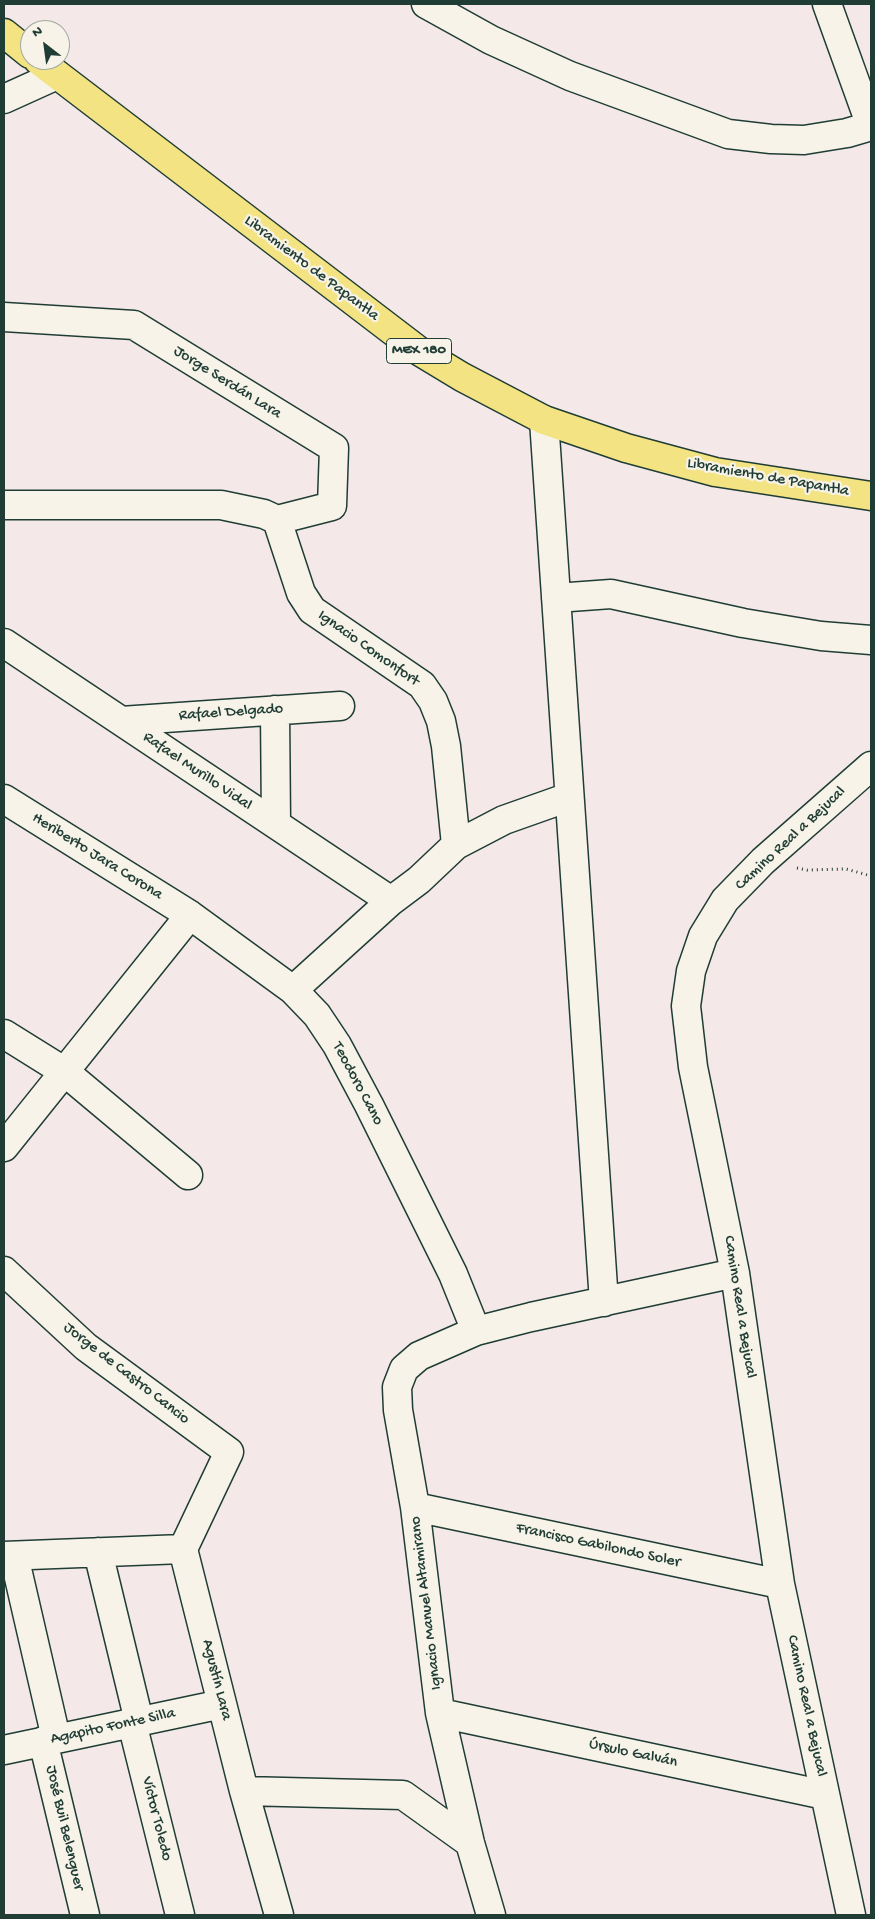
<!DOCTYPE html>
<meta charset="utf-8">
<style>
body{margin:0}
#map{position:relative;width:875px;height:1919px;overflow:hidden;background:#f4e9e8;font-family:"Gochi Hand",sans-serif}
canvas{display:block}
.frame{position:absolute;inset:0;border:5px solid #1f3d34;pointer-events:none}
.north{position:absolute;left:20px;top:20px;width:50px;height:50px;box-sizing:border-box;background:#f7f3e8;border:1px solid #a1aaa0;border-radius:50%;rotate:330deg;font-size:14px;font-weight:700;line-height:20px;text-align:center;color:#1f3d34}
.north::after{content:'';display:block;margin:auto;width:18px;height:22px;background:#1f3d34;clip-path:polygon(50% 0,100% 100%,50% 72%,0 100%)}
</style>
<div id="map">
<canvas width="875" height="1919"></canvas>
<div class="frame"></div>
<div class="north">N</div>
</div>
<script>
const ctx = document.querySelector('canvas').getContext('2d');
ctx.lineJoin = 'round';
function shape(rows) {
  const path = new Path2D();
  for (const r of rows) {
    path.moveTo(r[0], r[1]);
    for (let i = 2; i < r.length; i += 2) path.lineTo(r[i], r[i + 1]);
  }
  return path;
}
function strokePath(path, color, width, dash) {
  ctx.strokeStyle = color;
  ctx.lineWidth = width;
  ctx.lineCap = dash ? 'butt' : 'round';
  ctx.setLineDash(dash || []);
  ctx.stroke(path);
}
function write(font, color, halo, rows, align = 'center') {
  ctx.font = font + ' "Gochi Hand",sans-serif';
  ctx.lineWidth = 4.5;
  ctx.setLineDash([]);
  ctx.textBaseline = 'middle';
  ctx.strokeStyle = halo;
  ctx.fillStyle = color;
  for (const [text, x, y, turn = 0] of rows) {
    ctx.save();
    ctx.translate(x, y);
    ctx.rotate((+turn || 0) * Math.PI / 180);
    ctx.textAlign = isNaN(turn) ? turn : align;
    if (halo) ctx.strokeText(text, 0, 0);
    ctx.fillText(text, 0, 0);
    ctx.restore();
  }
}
const path = shape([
 [797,868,807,870,846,869,871,876]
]);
const minor = shape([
 [426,4,491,40,570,76,728,134,771,139,804,140,847,133,871,126],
 [827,4,871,126],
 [4,99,57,75],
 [4,317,134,325,334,448,332,506,277,520],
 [544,420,604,1302],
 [4,505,221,505,264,514,277,520,301,593,312,610,422,685,433,701,441,721,446,746,456,845],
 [556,598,611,594,743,623,821,636,871,640],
 [4,643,391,901],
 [275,710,276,824],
 [121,721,340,706],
 [4,799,190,915,293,990,317,1015,337,1045,369,1105,453,1274,476,1331],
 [293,990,391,901,419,880,456,845,504,820,569,797],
 [4,1034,65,1072,188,1175],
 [4,1147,190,915],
 [4,1271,86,1347,229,1452,183,1549,244,1791,279,1915],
 [415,1507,780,1584],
 [98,1552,139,1721],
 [4,1556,183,1549],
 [14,1556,56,1738],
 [440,1713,825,1795],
 [132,1723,180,1915],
 [43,1741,85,1915],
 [4,1750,222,1704],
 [244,1791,403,1795,470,1843],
 [491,1915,470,1843,440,1713,415,1507,398,1410,397,1387,404,1369,419,1356,476,1331,531,1317,735,1273],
 [851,1915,780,1584,735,1273,693,1067,686,1006,691,971,703,936,725,900,763,861,871,766]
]);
const major = shape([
 [4,33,30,54],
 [38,60,419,351,462,377,544,420,626,448,715,472,871,496]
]);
const shields = [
 [419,351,65]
];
const shieldNames = [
 ["MEX 180",419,351]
];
const streetNames = [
 ["Libramiento de Papantla",311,269,37],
 ["Jorge Serdán Lara",227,383,32],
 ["Libramiento de Papantla",768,478,10],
 ["Ignacio Comonfort",368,649,35],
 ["Rafael Delgado",231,713,-4],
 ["Rafael Murillo Vidal",197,772,34],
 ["Camino Real a Bejucal",791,839,-43],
 ["Heriberto Jara Corona",97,857,32],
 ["Teodoro Cano",357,1084,62],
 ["Camino Real a Bejucal",739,1307,81],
 ["Jorge de Castro Cancio",126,1374,38],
 ["Francisco Gabilondo Soler",598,1546,12],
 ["Ignacio Manuel Altamirano",427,1603,-97],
 ["Agustín Lara",216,1680,76],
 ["Camino Real a Bejucal",806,1706,78],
 ["Agapito Fonte Silla",113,1727,-12],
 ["Úrsulo Galván",633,1754,12],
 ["Víctor Toledo",156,1819,76],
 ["José Buil Belenguer",64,1828,77]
];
strokePath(minor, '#1f3d34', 31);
strokePath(major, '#1f3d34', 31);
strokePath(path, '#1f3d34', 3, [1, 4]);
strokePath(minor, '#f7f3e8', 28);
strokePath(major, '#f4e382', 28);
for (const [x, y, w] of shields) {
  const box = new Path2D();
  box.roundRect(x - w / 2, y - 12.5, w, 25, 4);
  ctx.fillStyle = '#f7f3e8';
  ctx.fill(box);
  strokePath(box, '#1f3d34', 1);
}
write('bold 15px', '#1f3d34', null, shieldNames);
write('16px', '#1f3d34', '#f7f3e8', streetNames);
</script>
